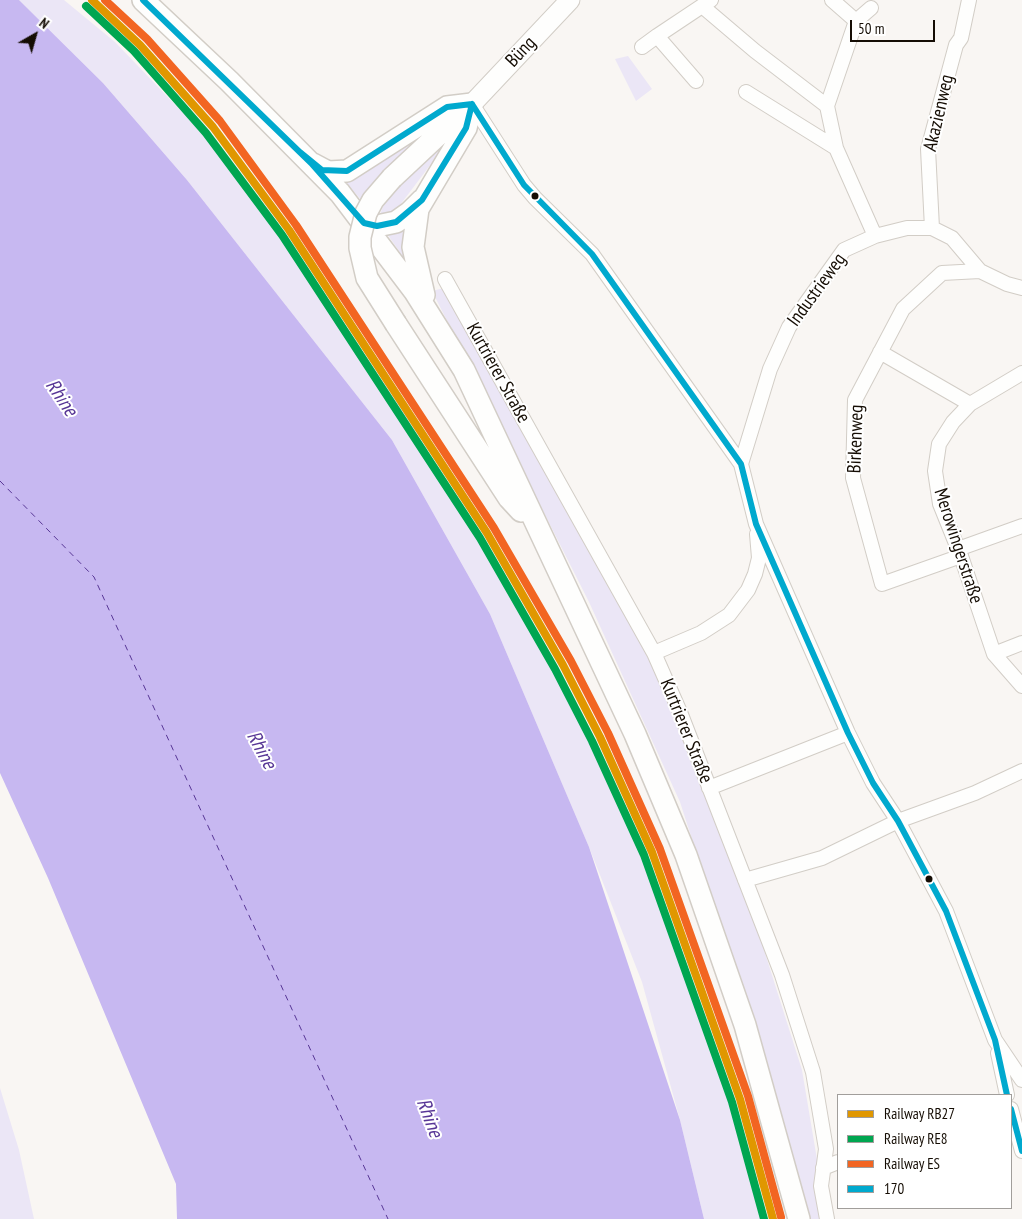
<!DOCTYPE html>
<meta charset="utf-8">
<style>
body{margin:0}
#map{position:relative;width:1022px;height:1219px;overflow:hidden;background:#f9f6f3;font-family:"PT Sans Narrow",sans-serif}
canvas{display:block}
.legend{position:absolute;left:837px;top:1094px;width:175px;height:115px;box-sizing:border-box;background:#fff;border:1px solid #a19e9b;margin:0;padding:6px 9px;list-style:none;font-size:15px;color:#150d04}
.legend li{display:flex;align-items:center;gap:10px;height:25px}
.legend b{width:25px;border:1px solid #a19e9b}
.north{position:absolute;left:10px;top:10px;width:50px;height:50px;-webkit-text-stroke:4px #fff;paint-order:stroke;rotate:38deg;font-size:14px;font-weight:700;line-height:20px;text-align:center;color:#150d04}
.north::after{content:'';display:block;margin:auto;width:18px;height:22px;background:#150d04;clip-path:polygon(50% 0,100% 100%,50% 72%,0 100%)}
.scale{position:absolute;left:850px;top:20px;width:85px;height:22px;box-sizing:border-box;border:2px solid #150d04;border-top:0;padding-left:6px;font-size:15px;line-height:18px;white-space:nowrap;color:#150d04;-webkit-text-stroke:4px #fff;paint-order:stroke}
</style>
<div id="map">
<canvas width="1022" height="1219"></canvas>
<ul class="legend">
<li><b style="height:6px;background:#e09700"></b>Railway RB27</li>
<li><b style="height:6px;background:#00a651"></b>Railway RE8</li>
<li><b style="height:6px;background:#f26522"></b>Railway ES</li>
<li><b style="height:6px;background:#00a9ce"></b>170</li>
</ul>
<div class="north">N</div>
<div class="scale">50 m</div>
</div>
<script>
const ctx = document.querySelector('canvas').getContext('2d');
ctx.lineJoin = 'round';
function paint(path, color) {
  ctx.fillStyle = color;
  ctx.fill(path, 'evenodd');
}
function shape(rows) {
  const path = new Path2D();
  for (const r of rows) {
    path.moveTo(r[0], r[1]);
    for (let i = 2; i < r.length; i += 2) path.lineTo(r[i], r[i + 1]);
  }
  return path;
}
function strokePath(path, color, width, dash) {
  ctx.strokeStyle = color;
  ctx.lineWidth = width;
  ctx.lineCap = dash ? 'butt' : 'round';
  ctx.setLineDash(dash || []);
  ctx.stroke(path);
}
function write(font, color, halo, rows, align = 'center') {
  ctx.font = font + ' "PT Sans Narrow",sans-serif';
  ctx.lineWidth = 4;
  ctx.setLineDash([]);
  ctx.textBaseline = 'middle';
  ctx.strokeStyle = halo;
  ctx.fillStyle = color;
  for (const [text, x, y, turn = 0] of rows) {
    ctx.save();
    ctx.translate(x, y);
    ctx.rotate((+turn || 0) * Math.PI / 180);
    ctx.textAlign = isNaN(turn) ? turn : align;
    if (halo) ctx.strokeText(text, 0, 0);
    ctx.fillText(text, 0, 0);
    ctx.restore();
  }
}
const green = shape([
 [19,0,64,0,115,42,209,140,263,204,405,414,541,640,635,838,665,908,715,1054,760,1195,763,1219,704,1219,680,1120,642,982,589,847,490,614,392,440,187,180,103,83],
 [628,56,652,89,636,101,615,59],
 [447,112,363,202,341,177],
 [462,123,397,209,379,217,384,204,406,177],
 [409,219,408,264,383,228],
 [444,288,653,658,740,874,802,1070,827,1219,807,1219,772,1086,680,802,589,602,432,291],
 [0,1088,19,1150,34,1219,0,1219]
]);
const water = shape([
 [0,0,19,0,103,83,187,180,392,440,490,614,589,847,680,1120,704,1219,177,1219,176,1184,48,878,0,773]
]);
const ferry = shape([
 [0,481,94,577,388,1219]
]);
const street = shape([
 [832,0,856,21],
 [702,6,755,51,827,106],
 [871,8,856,21,827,106,836,148,875,236],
 [642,47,657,36],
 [696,81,657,36,711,0],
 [746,92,836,148],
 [472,104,524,185,535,198,592,254,741,464,756,524,848,733,873,783,898,821,946,911,995,1040,1022,1080],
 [932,228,928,149,956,45,961,38,969,0],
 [445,279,654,653,680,712,782,975,813,1072,826,1149,821,1186,827,1219],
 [880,352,970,404],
 [1022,373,970,404,953,422,939,444,935,471,940,504,961,556,994,654,1022,686],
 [741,464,770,369,789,327,844,250,875,236,907,228,932,228,952,238,980,271,1007,284,1022,288],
 [958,549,1022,526],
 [961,556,882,584,853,478,855,400,903,309,942,273,980,271],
 [654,653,701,633,729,615,748,590,755,574,759,558,757,534],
 [994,654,1022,643],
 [709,788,848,733],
 [745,880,822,858,898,821,975,793,1022,771],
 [998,1053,1007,1095],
 [1011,1109,1022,1151],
 [823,1168,838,1162]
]);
const secondary = shape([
 [472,104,570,0]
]);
const primary = shape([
 [143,0,229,81,340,193,415,292,464,370,635,734,686,855,745,1025,799,1219],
 [313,164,328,172,347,171,447,107,472,104],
 [392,178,470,105],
 [364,223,377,226,396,222,410,212,422,200],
 [424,295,413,247,418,209,466,128,472,104],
 [396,324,509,498,521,511]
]);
const primaryBridge = shape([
 [392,178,373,200,366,213,360,237,360,248,367,278,396,324]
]);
const bus1 = shape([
 [143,0,311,163,364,223,377,226,396,222,422,200,466,128,472,104],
 [472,104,524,185,592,254,741,464,756,524,848,733,873,783,898,821,946,911,995,1040,1007,1095],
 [300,152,322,170,347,171,447,107,472,104],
 [1011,1109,1022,1151]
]);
const rail1 = shape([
 [92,0,140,45,213,127,289,230,487,533,563,665,600,737,652,852,740,1099,773,1219]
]);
const rail2 = shape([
 [86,6,134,51,206,133,282,235,480,538,555,669,592,741,644,855,732,1102,764,1219]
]);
const rail3 = shape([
 [105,0,147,39,220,121,296,225,494,528,571,661,608,733,660,849,748,1096,781,1217]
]);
const markers = [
 [535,196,4.5,"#150d04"],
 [929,879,4.5,"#150d04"]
];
const streetNames = [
 ["Büng",521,52,-47],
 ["Akazienweg",939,113,-77],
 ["Industrieweg",817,290,-54],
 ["Kurtrierer Straße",498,373,61],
 ["Birkenweg",856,439,-88],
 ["Merowingerstraße",958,546,72],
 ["Kurtrierer Straße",686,731,68]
];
const waterNames = [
 ["Rhine",61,398,56],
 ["Rhine",261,750,62],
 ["Rhine",429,1118,69]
];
paint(green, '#ebe6f6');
paint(water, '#c7b8f1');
strokePath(ferry, '#583796', 1, [6, 5]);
strokePath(street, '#d2cdc6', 16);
strokePath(secondary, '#d2cdc6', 21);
strokePath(primary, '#d2cdc6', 24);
strokePath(street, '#fefefd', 14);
strokePath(secondary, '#fefefd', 19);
strokePath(primary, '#fefefd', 21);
strokePath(primaryBridge, '#d2cdc6', 24, []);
strokePath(primaryBridge, '#fefefd', 21);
strokePath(bus1, '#00a9ce', 6);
strokePath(rail1, '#e09700', 8);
strokePath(rail2, '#00a651', 8);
strokePath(rail3, '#f26522', 8);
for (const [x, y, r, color] of markers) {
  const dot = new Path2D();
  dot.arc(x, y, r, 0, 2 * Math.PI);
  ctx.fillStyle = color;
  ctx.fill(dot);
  strokePath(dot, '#fff', 2);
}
write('19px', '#150d04', '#fff', streetNames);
write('italic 20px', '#583796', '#fff', waterNames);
</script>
